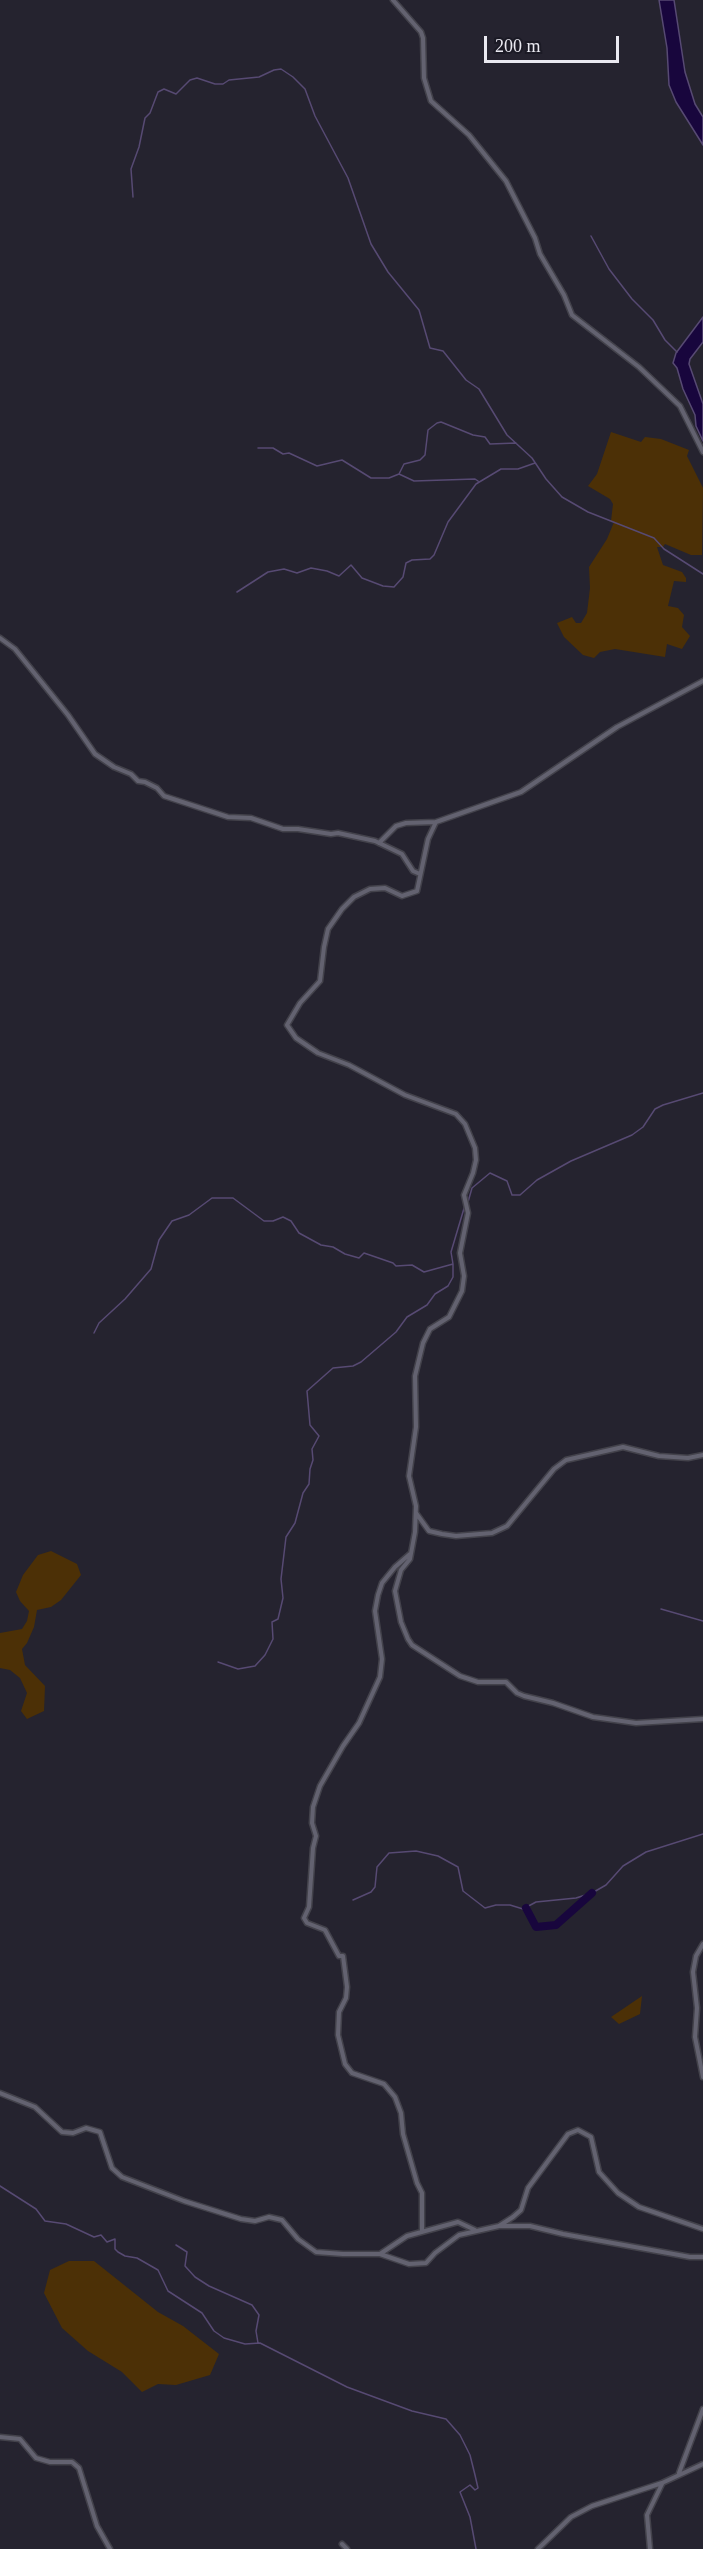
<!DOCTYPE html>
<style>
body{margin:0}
#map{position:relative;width:703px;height:2549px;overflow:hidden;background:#25232f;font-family:Georgia,serif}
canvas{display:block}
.scale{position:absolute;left:484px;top:36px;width:135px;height:27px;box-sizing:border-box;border:3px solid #eae9f1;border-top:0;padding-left:8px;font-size:18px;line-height:21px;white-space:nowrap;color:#eae9f1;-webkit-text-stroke:4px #1b1a25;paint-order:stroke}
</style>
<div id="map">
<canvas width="703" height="2549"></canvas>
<div class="scale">200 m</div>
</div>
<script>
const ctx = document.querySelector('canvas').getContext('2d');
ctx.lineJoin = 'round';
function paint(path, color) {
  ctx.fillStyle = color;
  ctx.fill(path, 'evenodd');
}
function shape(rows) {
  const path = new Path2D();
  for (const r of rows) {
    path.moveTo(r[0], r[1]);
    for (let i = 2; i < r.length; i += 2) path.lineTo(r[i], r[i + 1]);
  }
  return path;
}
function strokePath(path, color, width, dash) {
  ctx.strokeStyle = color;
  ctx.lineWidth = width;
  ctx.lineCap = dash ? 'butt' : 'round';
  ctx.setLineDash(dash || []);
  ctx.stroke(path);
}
const green = shape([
 [611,432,641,442,645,437,661,439,689,450,687,456,703,488,702,555,691,555,665,544,663,547,657,547,663,565,682,572,686,578,686,582,674,581,668,606,678,608,684,615,682,627,690,636,682,649,667,644,665,657,615,649,600,652,594,658,583,655,564,637,557,623,572,617,576,623,581,623,587,613,590,588,589,567,607,539,614,522,611,521,613,504,610,499,588,486,597,474],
 [51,1551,77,1564,81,1575,61,1600,51,1607,37,1610,34,1627,27,1643,22,1649,25,1665,45,1686,44,1711,27,1719,21,1711,27,1693,20,1678,10,1670,0,1668,0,1633,22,1629,27,1621,29,1611,20,1601,16,1592,23,1575,38,1555],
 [642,1996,640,2014,619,2024,611,2017],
 [69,2261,94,2261,158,2312,183,2326,219,2354,210,2375,176,2385,158,2384,142,2392,122,2372,88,2351,62,2328,44,2293,50,2270]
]);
const water = shape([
 [659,0,674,0,685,72,695,104,703,117,703,145,676,102,669,85,667,48,659,0],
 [703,317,703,342,690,359,689,364,703,404,703,441,696,426,695,415,683,389,677,368,673,363,676,353,703,317]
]);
const stream = shape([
 [133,197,131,169,139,147,145,118,150,113,158,92,164,89,176,94,190,80,197,78,215,84,223,84,229,80,259,77,274,70,281,69,293,77,305,89,315,116,348,178,371,244,388,272,419,310,430,348,443,351,466,380,479,389,507,435,532,458,546,479,562,497,588,512,654,538,664,549,703,574],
 [591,236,609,269,632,299,653,320,665,340,677,352],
 [258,448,273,448,283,454,289,453,317,466,342,460,371,478,389,478,399,474,404,464,420,460,425,455,428,430,437,423,441,422,473,435,485,437,490,444,516,443],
 [399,474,414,481,475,479,478,481],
 [237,592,268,572,284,569,297,573,311,568,327,571,339,576,351,565,362,578,383,586,394,587,403,577,406,563,412,560,430,559,434,555,448,522,476,484,501,469,518,469,535,463],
 [468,1202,472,1188,490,1173,507,1181,512,1195,520,1195,537,1180,571,1161,632,1135,643,1127,655,1109,663,1105,703,1093],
 [94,1333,99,1323,125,1299,151,1269,159,1240,172,1221,189,1215,212,1198,233,1198,264,1221,273,1221,283,1217,291,1221,299,1233,321,1245,333,1247,345,1254,359,1258,364,1253,393,1263,396,1266,412,1265,424,1272,453,1264,451,1252,465,1205],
 [661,1609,703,1621],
 [218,1662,238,1669,255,1666,265,1655,273,1639,272,1622,278,1619,283,1598,281,1579,286,1537,295,1523,303,1493,309,1484,310,1469,313,1460,312,1449,319,1436,310,1425,307,1391,333,1368,353,1366,361,1362,396,1332,407,1317,427,1305,435,1294,448,1286,453,1277,453,1264],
 [353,1900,371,1892,375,1887,377,1867,389,1853,416,1851,438,1856,458,1867,463,1891,485,1908,496,1905,510,1905,523,1909,536,1902,576,1898,592,1893,606,1885,623,1866,646,1852,703,1834],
 [0,2186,36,2209,45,2221,66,2224,94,2237,101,2235,107,2242,115,2239,115,2249,118,2252,125,2256,137,2258,158,2270,168,2291,202,2313,214,2331,224,2338,245,2344,260,2343,347,2387,412,2411,446,2419,460,2435,470,2455,475,2475,478,2488,475,2490,470,2485,460,2492,470,2517,476,2549],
 [176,2245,187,2252,185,2266,195,2277,209,2286,252,2305,259,2315,256,2331,258,2343]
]);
const river = shape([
 [526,1908,536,1927,556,1925,592,1893]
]);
const street = shape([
 [393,0,421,32,423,38,424,78,431,101,469,135,506,181,535,238,540,254,564,295,572,315,639,367,680,406,703,452],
 [0,638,15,649,68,715,95,754,114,767,131,774,138,781,145,782,157,788,164,796,228,817,251,818,283,829,298,829,331,834,338,833,375,841,402,854,413,871,420,874],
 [703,681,617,727,521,792,436,822,428,839,417,891,402,896,385,888,370,889,354,897,342,909,328,929,324,947,320,981,300,1003,287,1025,296,1038,318,1053,349,1065,405,1095,456,1114,465,1124,475,1148,476,1160,473,1173,464,1195,468,1213,460,1253,464,1276,462,1291,449,1317,430,1329,423,1343,415,1376,416,1427,409,1476,416,1506,415,1532,410,1559,401,1570,395,1591,401,1622,408,1639,412,1645,460,1676,478,1682,506,1682,517,1693,524,1696,553,1703,593,1717,636,1723,703,1719],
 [379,843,396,826,406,823,436,822],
 [416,1513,429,1531,442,1534,456,1536,492,1533,507,1526,554,1469,566,1460,623,1447,659,1456,688,1458,703,1455],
 [410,1554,395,1567,382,1583,378,1595,375,1611,382,1659,380,1677,359,1723,343,1746,320,1786,313,1807,312,1823,316,1836,313,1848,309,1907,304,1918,307,1923,325,1930,339,1956,343,1956,347,1987,346,1998,339,2012,338,2035,345,2064,352,2073,384,2084,395,2097,401,2113,403,2134,417,2183,422,2193,422,2231],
 [703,1944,696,1956,693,1972,697,2008,695,2037,703,2077],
 [0,2093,35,2107,62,2132,73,2133,86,2128,100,2132,112,2168,122,2177,184,2201,241,2219,255,2221,269,2217,282,2220,298,2239,316,2252,343,2254,380,2254,409,2264,426,2263,435,2253,459,2235,499,2226,513,2217,521,2210,528,2188,568,2134,578,2130,591,2137,599,2172,618,2193,639,2207,703,2229],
 [500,2226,530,2226,563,2234,690,2257,703,2257],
 [380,2254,407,2236,458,2222,475,2230],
 [0,2437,20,2439,36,2458,50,2462,72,2462,79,2468,97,2526,110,2549],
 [679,2473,703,2409],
 [342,2544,347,2549],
 [538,2549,571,2517,592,2506,662,2483,703,2464],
 [650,2549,647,2515,662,2484]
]);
paint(green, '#4c3006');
paint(water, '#18063d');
strokePath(water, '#574a73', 1.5);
strokePath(stream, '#574a73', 1.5);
strokePath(river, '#18063d', 8);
strokePath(street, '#43424b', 7);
strokePath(street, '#636270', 4);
</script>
